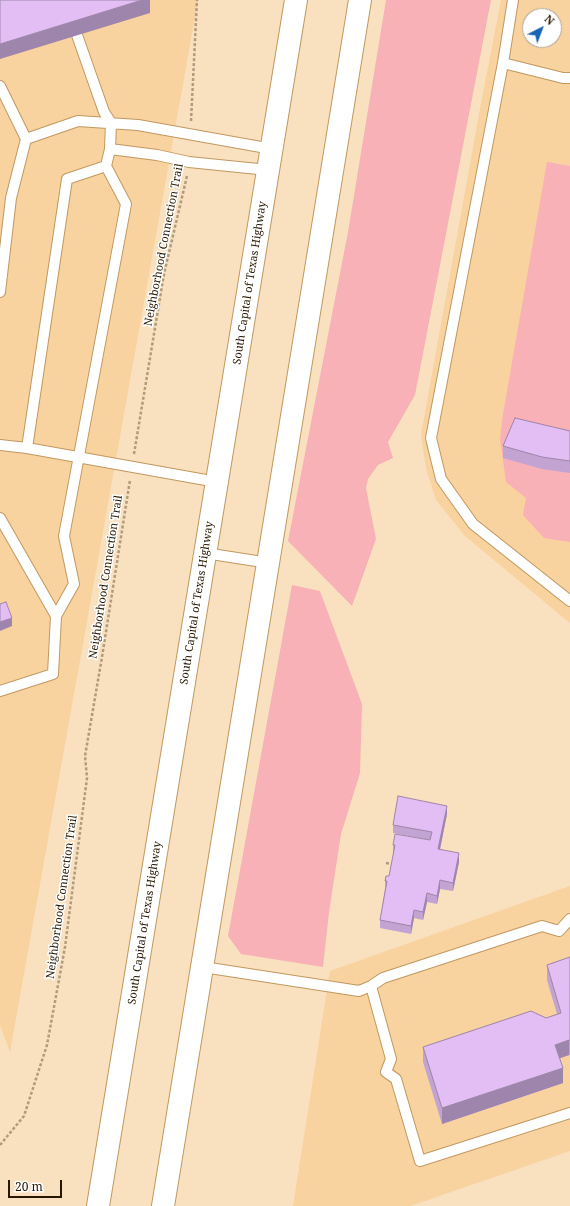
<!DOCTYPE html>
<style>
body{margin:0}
#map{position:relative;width:570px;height:1206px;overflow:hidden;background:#f9e0be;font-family:"Noto Serif",serif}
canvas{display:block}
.north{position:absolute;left:522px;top:8px;width:40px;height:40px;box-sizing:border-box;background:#fff;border:1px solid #a8a299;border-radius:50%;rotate:42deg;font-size:11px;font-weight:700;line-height:16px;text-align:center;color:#261701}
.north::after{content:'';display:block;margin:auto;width:14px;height:18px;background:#1a63b2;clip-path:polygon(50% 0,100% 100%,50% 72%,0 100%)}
.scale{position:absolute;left:8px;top:1180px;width:54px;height:18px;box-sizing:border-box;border:2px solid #261701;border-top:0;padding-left:5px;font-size:12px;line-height:14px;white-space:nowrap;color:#261701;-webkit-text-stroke:3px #fff;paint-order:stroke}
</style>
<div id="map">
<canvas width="570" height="1206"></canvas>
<div class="north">N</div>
<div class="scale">20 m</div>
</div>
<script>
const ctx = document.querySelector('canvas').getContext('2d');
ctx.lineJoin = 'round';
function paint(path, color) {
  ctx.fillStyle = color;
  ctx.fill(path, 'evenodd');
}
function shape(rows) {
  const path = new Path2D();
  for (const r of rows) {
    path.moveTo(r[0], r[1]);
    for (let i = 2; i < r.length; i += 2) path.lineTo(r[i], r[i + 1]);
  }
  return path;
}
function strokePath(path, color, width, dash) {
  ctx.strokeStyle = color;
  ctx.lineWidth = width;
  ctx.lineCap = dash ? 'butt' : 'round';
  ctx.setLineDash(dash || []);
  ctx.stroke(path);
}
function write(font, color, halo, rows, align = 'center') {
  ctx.font = font + ' "Noto Serif",serif';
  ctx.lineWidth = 3;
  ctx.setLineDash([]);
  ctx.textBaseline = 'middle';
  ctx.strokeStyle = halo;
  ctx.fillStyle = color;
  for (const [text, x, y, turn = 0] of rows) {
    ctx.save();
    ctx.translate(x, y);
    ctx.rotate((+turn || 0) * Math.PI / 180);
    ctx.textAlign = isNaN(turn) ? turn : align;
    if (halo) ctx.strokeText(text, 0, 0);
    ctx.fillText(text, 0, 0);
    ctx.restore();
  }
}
const built = shape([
 [0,0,198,0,10,1052,0,1025],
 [501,0,570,0,570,623,465,536,436,500,426,468,421,435,479,114],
 [530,16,554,16,554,40,530,40],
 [570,886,570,1151,410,1206,293,1206,330,971]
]);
const green = shape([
 [386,0,491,0,415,395,388,442,393,458,378,465,368,479,366,488,376,539,352,606,288,541,348,232],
 [547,162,570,166,570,542,544,538,523,515,526,498,506,482,500,439,503,414],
 [292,585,320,591,362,704,360,773,341,834,329,912,323,967,241,954,228,936]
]);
const path = shape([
 [191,121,197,0],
 [134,454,164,274,187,176],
 [386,863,393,864],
 [0,1145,24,1116,47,1045,65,947,87,778,85,756,102,657,130,480]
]);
const lane = shape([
 [513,0,503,63,431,438,441,479,473,524,570,601],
 [77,35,104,112,111,123,110,149],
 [503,63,563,78,570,78],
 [0,86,26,139],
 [0,292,11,198,26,139,78,121,138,125,272,149],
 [0,445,27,448,67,179,106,166],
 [27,448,217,482],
 [0,518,56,616],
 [205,553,269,563],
 [0,691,53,674,56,616,74,584,64,536,126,204,106,166,110,149,157,155,189,162,268,170],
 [203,967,359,991,371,986,383,978,542,926,559,931,570,919],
 [371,986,391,1059,386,1072,396,1079,420,1161,570,1113]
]);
const highway = shape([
 [98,1206,296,0],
 [163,1206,360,0]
]);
const wall = shape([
 [570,431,570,473,542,469,503,458,503,446],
 [447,814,440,850,459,862,453,891,440,889,437,904,427,902,423,920,414,918,411,934,380,928,380,920,385,889,385,881,389,876,394,853,393,853,393,845,430,840,393,833,393,825],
 [570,957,570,1056,569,1055,560,1058,563,1083,442,1124,423,1062,423,1047,546,1018,557,1014,547,980,547,965]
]);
const shadedWall = shape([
 [142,0,150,0,150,13,0,59,0,44],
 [12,618,12,626,0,631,0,622],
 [447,806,447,814,438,858,438,849],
 [459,853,459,862,453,891,453,883],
 [440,880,440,889,437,904,437,896],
 [427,893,427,902,423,920,423,912],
 [414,910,414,918,411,934,411,926],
 [569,1040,569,1055,555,1060,555,1045],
 [563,1068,563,1083,442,1124,442,1108]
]);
const building = shape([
 [0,0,142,0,0,44,0,0],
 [515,418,570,431,570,461,542,457,503,446,515,418],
 [6,602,12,618,0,622,0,604,6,602],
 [398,796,447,806,438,849,459,853,453,883,440,880,437,896,427,893,423,912,414,910,411,926,380,920,387,881,385,881,386,876,389,876,395,845,393,845,395,834,430,840,432,832,393,825,398,796],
 [570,957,570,1041,569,1040,555,1045,563,1068,442,1108,423,1047,531,1011,546,1018,561,1013,547,965,570,957]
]);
const streetNames = [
 ["Neighborhood Connection Trail",164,245,-79],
 ["South Capital of Texas Highway",250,283,-81],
 ["Neighborhood Connection Trail",106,577,-81],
 ["South Capital of Texas Highway",197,603,-81],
 ["Neighborhood Connection Trail",62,897,-82],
 ["South Capital of Texas Highway",145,923,-81]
];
paint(built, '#f8d29f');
paint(green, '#f8b1b6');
strokePath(lane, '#c09860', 12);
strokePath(highway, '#c09860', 24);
strokePath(path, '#b09b7d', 2.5, [3, 2]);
strokePath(lane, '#fff', 10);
strokePath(highway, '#fff', 22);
paint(wall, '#c2a3d2');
paint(shadedWall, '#9e85ab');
paint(building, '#e2bef4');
strokePath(building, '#9e85ab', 1);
write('11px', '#261701', '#fff', streetNames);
</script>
